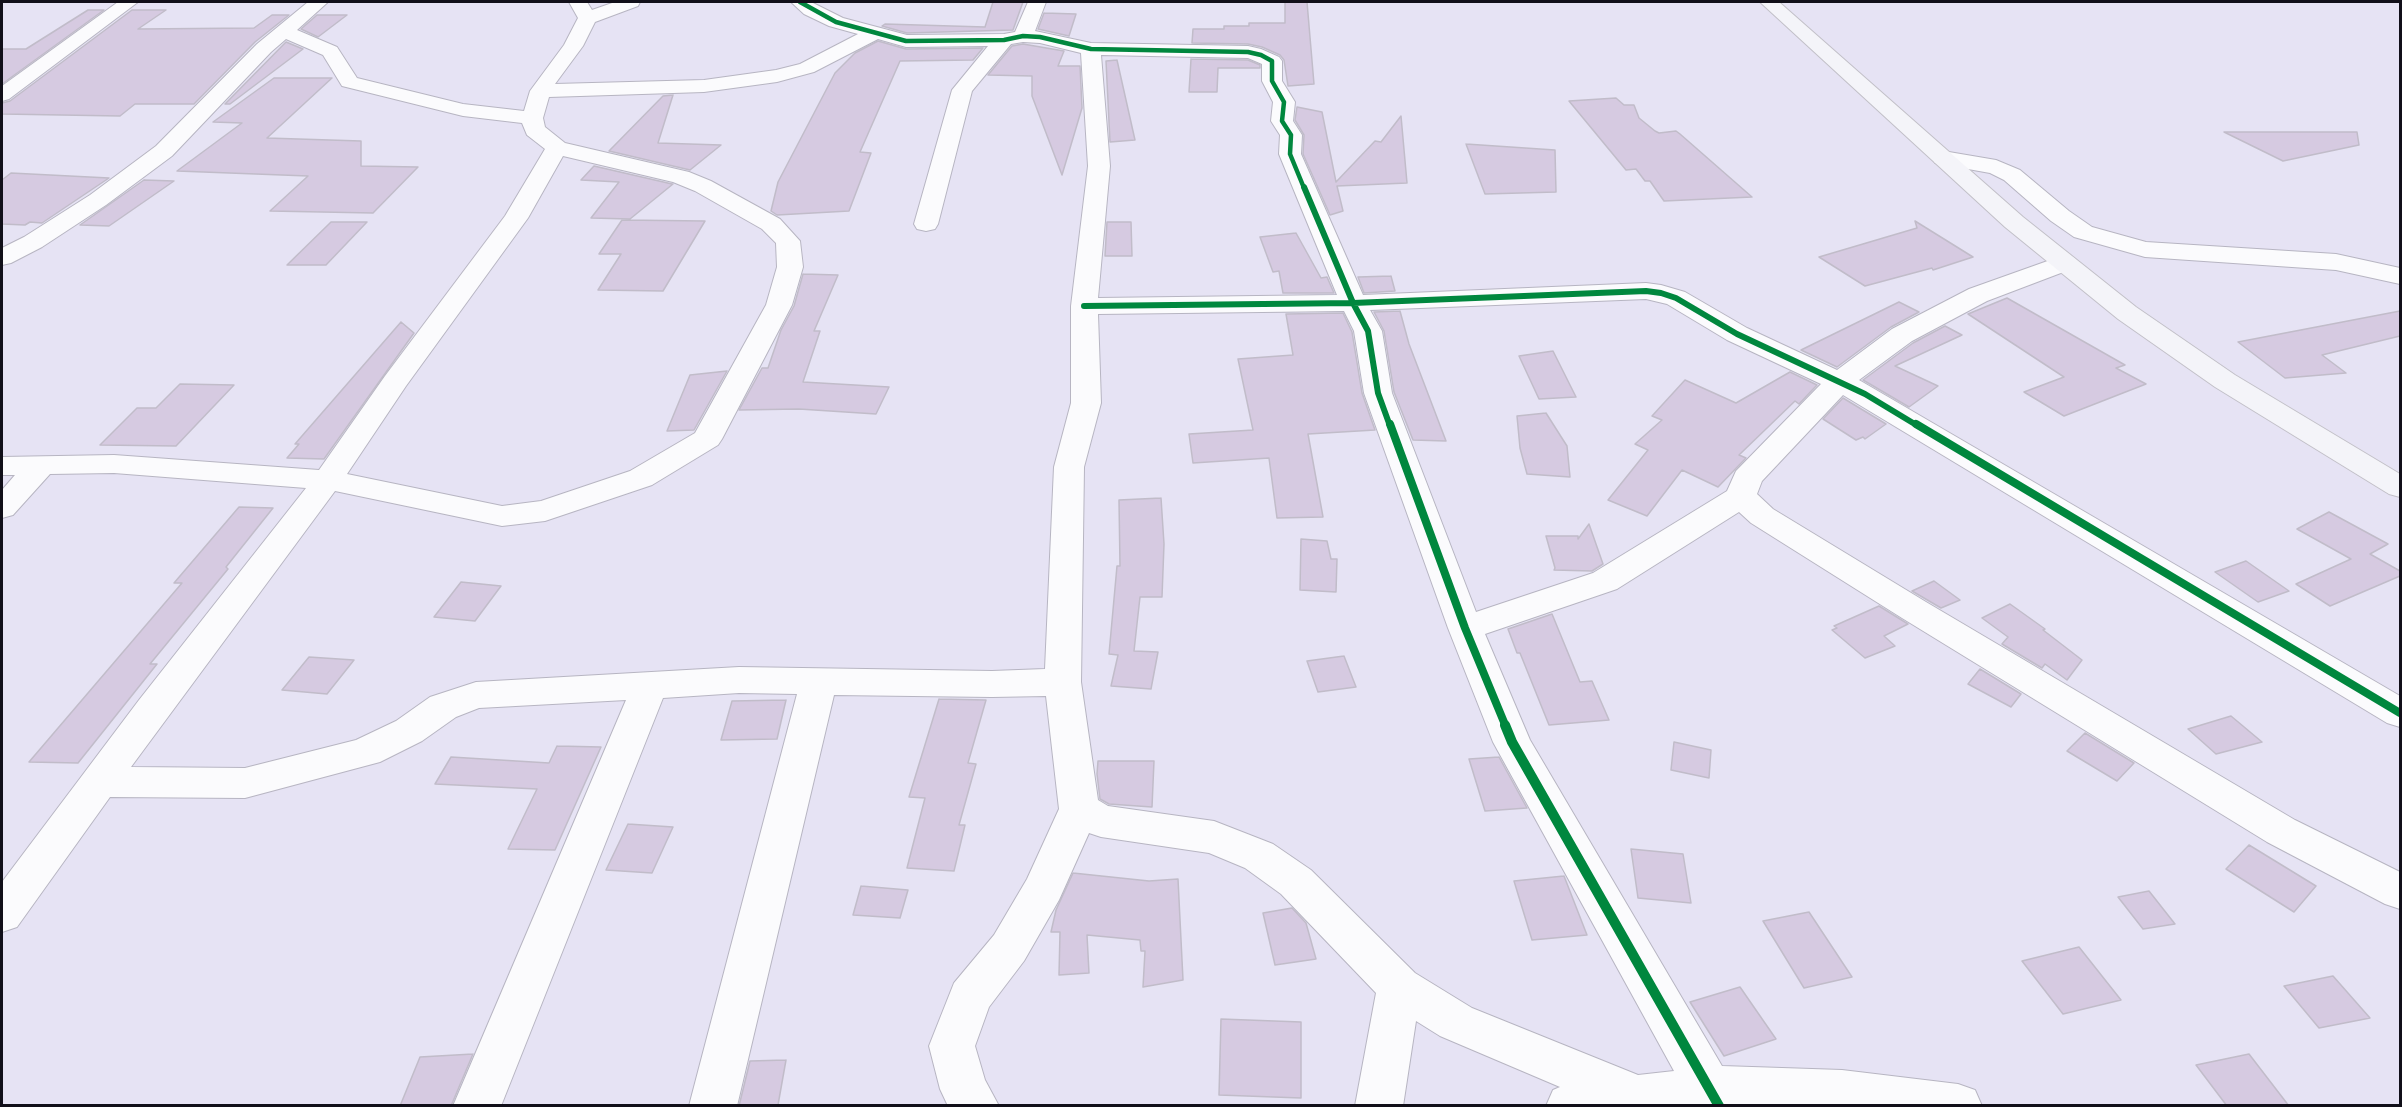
<!DOCTYPE html>
<style>
body{margin:0}
#map{position:relative;width:2402px;height:1107px;overflow:hidden;background:#e6e3f4;font-family:"Space Grotesk",sans-serif}
canvas{display:block}
.frame{position:absolute;inset:0;border:3px solid #110f19;pointer-events:none}
</style>
<div id="map">
<canvas width="2402" height="1107"></canvas>
<div class="frame"></div>
</div>
<script>
const ctx = document.querySelector('canvas').getContext('2d');
ctx.lineJoin = 'round';
function paint(path, color) {
  ctx.fillStyle = color;
  ctx.fill(path, 'evenodd');
}
function shape(rows) {
  const path = new Path2D();
  for (const r of rows) {
    path.moveTo(r[0], r[1]);
    for (let i = 2; i < r.length; i += 2) path.lineTo(r[i], r[i + 1]);
  }
  return path;
}
function strokePath(path, color, width, dash) {
  ctx.strokeStyle = color;
  ctx.lineWidth = width;
  ctx.lineCap = dash ? 'butt' : 'round';
  ctx.setLineDash(dash || []);
  ctx.stroke(path);
}
const building = shape([
 [993,2,1023,2,1013,30,907,33,882,26,885,24,985,27,993,2],
 [1285,2,1307,2,1314,84,1288,86,1284,60,1280,55,1262,47,1248,44,1192,43,1193,29,1224,29,1224,26,1249,26,1249,23,1285,23,1285,2],
 [88,10,104,10,2,84,2,49,26,49,88,10],
 [132,10,166,10,138,29,254,28,272,15,289,15,255,42,194,104,135,104,120,116,2,114,2,103,10,101,132,10],
 [1044,13,1076,14,1069,36,1038,29,1044,13],
 [317,15,347,15,318,37,301,29,317,15],
 [878,41,906,49,983,48,973,60,900,61,860,152,871,153,849,211,777,215,771,211,778,182,835,73,855,53,878,41],
 [286,42,303,49,230,104,225,104,286,42],
 [1023,44,1064,51,1058,66,1080,66,1082,108,1062,175,1032,96,1032,76,988,75,1012,46,1023,44],
 [1191,59,1248,60,1260,65,1260,68,1218,68,1217,92,1189,92,1191,59],
 [1117,60,1135,140,1110,142,1106,61,1117,60],
 [274,78,332,78,267,138,361,141,361,166,418,167,373,213,270,211,308,176,177,171,242,123,213,122,274,78],
 [673,95,658,143,721,145,690,170,609,151,663,96,673,95],
 [1616,98,1624,105,1634,105,1639,118,1655,131,1659,133,1676,131,1680,134,1752,197,1664,201,1650,181,1645,181,1636,169,1626,170,1569,101,1616,98],
 [1297,107,1322,112,1336,182,1375,141,1381,142,1401,116,1407,183,1337,186,1343,211,1330,215,1303,154,1304,135,1295,120,1297,107],
 [2224,132,2357,132,2359,145,2283,161,2224,132],
 [1466,144,1555,150,1556,192,1485,194,1466,144],
 [594,166,672,184,673,184,630,219,591,218,619,182,581,180,594,166],
 [11,173,109,178,42,223,30,222,25,225,2,224,2,180,11,173],
 [144,180,174,181,109,226,80,225,144,180],
 [622,220,705,221,663,291,598,290,621,254,599,254,622,220],
 [1915,221,1973,257,1933,270,1932,268,1865,286,1819,257,1917,228,1915,221],
 [331,222,367,222,326,265,287,265,331,222],
 [1107,222,1131,222,1132,256,1105,256,1107,222],
 [1296,233,1321,278,1327,277,1334,293,1283,293,1279,271,1273,272,1260,237,1296,233],
 [803,274,838,275,814,331,820,331,803,382,889,387,876,414,799,409,739,410,762,368,768,368,781,330,794,306,803,274],
 [1391,276,1395,291,1364,293,1358,277,1391,276],
 [2007,298,2125,365,2116,368,2146,384,2064,416,2024,392,2064,377,1968,314,2007,298],
 [1899,302,1919,312,1891,327,1837,367,1801,350,1899,302],
 [1400,311,1409,344,1446,441,1413,440,1394,392,1384,331,1374,312,1400,311],
 [2400,311,2400,336,2322,355,2346,373,2285,378,2238,342,2400,311],
 [1343,313,1352,332,1362,393,1375,430,1308,434,1323,517,1277,518,1269,458,1193,463,1189,434,1253,430,1238,359,1293,355,1286,314,1343,313],
 [401,322,414,333,324,459,287,458,299,444,295,444,401,322],
 [1945,326,1962,335,1895,366,1938,386,1909,407,1863,380,1913,343,1945,326],
 [1553,351,1576,397,1539,399,1519,356,1553,351],
 [727,371,694,430,667,431,690,375,727,371],
 [1790,372,1817,385,1799,404,1795,401,1739,455,1746,458,1718,487,1682,470,1647,516,1608,500,1648,450,1635,444,1662,420,1652,416,1685,380,1736,403,1790,372],
 [180,384,234,385,176,446,100,445,137,408,156,408,180,384],
 [1843,398,1886,424,1865,439,1863,437,1856,440,1823,419,1843,398],
 [1546,413,1567,446,1570,477,1527,474,1520,448,1517,416,1546,413],
 [1161,498,1164,544,1162,597,1140,597,1134,651,1158,652,1151,689,1111,686,1118,655,1109,654,1117,566,1120,566,1119,500,1161,498],
 [239,507,273,508,226,567,228,569,150,664,157,664,78,763,29,762,182,583,174,583,239,507],
 [2329,512,2388,544,2370,554,2400,571,2400,576,2330,606,2296,584,2351,559,2297,529,2329,512],
 [1589,524,1603,564,1592,571,1554,570,1555,568,1546,536,1578,536,1578,539,1589,524],
 [1301,539,1327,541,1331,559,1337,559,1336,592,1300,590,1301,539],
 [2246,561,2289,591,2258,602,2215,572,2246,561],
 [1934,581,1960,600,1941,608,1912,591,1934,581],
 [461,582,501,586,475,621,434,617,461,582],
 [2010,604,2045,629,2043,630,2082,660,2067,680,2045,664,2042,668,2002,644,2008,637,1982,618,2010,604],
 [1879,606,1908,624,1884,636,1895,646,1865,658,1832,630,1837,628,1834,626,1879,606],
 [1552,614,1580,682,1592,681,1609,720,1549,725,1520,653,1517,653,1508,629,1552,614],
 [1344,656,1356,687,1318,692,1307,661,1344,656],
 [309,657,354,660,327,694,282,690,309,657],
 [1980,669,2021,694,2011,707,1968,684,1980,669],
 [939,699,986,700,968,763,976,764,959,825,965,825,954,871,907,868,925,798,909,797,939,699],
 [786,700,777,739,721,740,732,701,786,700],
 [2231,716,2262,742,2216,754,2188,729,2231,716],
 [2085,733,2134,763,2117,781,2067,751,2085,733],
 [1674,742,1711,750,1709,778,1671,770,1674,742],
 [557,746,601,747,555,850,508,849,537,789,435,784,451,757,549,763,557,746],
 [1499,757,1527,808,1485,811,1469,759,1499,757],
 [1098,761,1154,761,1152,807,1109,804,1100,799,1097,774,1098,761],
 [628,824,673,827,652,873,606,870,628,824],
 [2249,845,2316,886,2294,912,2226,869,2249,845],
 [1631,849,1683,854,1691,903,1638,898,1631,849],
 [1073,873,1149,881,1178,879,1183,980,1143,987,1145,951,1141,951,1140,940,1087,935,1089,973,1059,975,1060,932,1051,932,1056,910,1073,873],
 [1564,876,1587,935,1532,940,1514,881,1564,876],
 [861,886,908,890,900,918,853,915,861,886],
 [2149,891,2175,924,2143,929,2118,897,2149,891],
 [1292,908,1306,923,1316,959,1275,965,1263,913,1292,908],
 [1809,912,1852,977,1804,988,1763,921,1809,912],
 [2079,947,2121,1000,2063,1014,2022,961,2079,947],
 [2333,976,2370,1018,2319,1028,2284,986,2333,976],
 [1740,987,1776,1039,1724,1056,1690,1002,1740,987],
 [1221,1019,1301,1022,1301,1098,1219,1095,1221,1019],
 [473,1054,451,1106,400,1106,420,1057,473,1054],
 [2249,1054,2289,1106,2227,1106,2196,1065,2249,1054],
 [786,1060,778,1105,739,1106,750,1061,786,1060]
]);
const minor = shape([
 [118,2,138,2,9,99,2,101,2,86,118,2],
 [308,2,328,2,297,30,337,47,357,78,463,104,524,111,530,91,564,45,578,18,569,2,587,2,592,10,615,2,640,2,638,6,595,22,583,46,555,84,704,80,776,70,800,64,858,34,829,26,804,14,791,2,811,2,843,18,907,35,1004,34,1015,32,1028,2,1046,2,1035,31,1091,43,1248,46,1261,49,1279,57,1282,61,1282,81,1295,102,1293,121,1302,135,1301,154,1363,295,1646,283,1661,285,1685,292,1747,328,1837,370,1892,329,1969,289,2056,258,2065,255,2074,258,2078,263,2074,268,1987,301,1912,341,1859,380,2400,696,2400,727,2387,723,1843,395,1762,481,1757,494,1773,509,1926,602,2295,820,2400,872,2400,909,2385,904,2267,842,1902,618,1751,523,1739,512,1617,589,1485,634,1530,740,1722,1066,1842,1070,1958,1084,1975,1090,1982,1106,1546,1106,1553,1090,1560,1087,1440,1036,1416,1021,1403,1106,1355,1106,1376,993,1281,894,1245,868,1209,853,1101,837,1089,833,1059,900,1024,961,989,1007,975,1046,985,1080,999,1106,948,1106,940,1089,929,1046,954,983,994,935,1027,879,1059,809,1046,696,992,697,834,695,737,1106,689,1106,797,694,739,693,663,698,501,1106,453,1106,626,700,479,708,456,717,422,741,380,762,245,798,110,797,17,927,2,932,2,882,139,700,306,488,114,473,50,474,13,515,2,518,2,490,15,475,2,475,2,457,114,455,319,470,385,376,505,216,545,149,527,135,522,123,463,116,342,86,323,55,286,39,271,52,172,156,106,205,42,247,11,263,2,265,2,248,24,237,90,195,156,146,257,44,308,2],
 [878,39,906,47,988,46,952,90,914,224,917,229,926,231,935,229,938,224,972,91,1011,44,1023,42,1040,43,1081,53,1088,166,1071,306,1071,403,1054,467,1045,669,992,671,739,667,476,682,430,697,396,721,356,740,245,768,131,767,335,491,502,526,545,521,652,485,718,445,722,439,792,305,803,267,800,241,780,219,711,181,689,172,565,143,545,127,543,118,549,97,704,92,777,82,814,72,878,39],
 [1101,55,1248,58,1262,64,1262,81,1273,102,1271,121,1280,135,1279,154,1337,295,1098,298,1110,166,1101,55],
 [563,156,673,182,695,191,762,229,776,243,777,267,766,305,695,433,630,471,541,501,502,506,347,474,406,386,528,218,563,156],
 [1646,299,1667,304,1727,340,1821,384,1736,471,1727,491,1593,573,1476,612,1392,393,1382,331,1370,310,1646,299],
 [1344,311,1354,331,1364,393,1448,628,1493,742,1674,1071,1638,1075,1472,1008,1415,973,1311,870,1273,844,1214,821,1108,806,1098,800,1081,682,1084,467,1101,403,1098,314,1344,311],
 [1943,151,1996,160,2020,170,2069,211,2092,227,2146,242,2336,254,2400,268,2400,284,2336,270,2145,257,2074,237,2051,221,2004,180,1990,173,1935,163,1932,158,1935,153,1943,151]
]);
const primary = shape([
 [1760,2,1779,2,2023,217,2136,307,2235,375,2400,474,2400,497,2389,494,2215,387,2118,319,2005,227,1760,2]
]);
const cyclewayFar3 = shape([
 [800,2,836,22,906,41,1004,40,1023,36,1040,37,1091,49,1248,52,1261,55,1272,61,1272,81,1284,102,1282,121,1291,135,1290,154,1304,188]
]);
const cyclewayFar2 = shape([
 [1304,187,1353,303,1368,331,1378,393,1390,426],
 [1084,306,1353,303,1646,291,1661,293,1676,298,1737,334,1865,394,1918,426]
]);
const cyclewayFar1 = shape([
 [1390,424,1465,628,1506,727],
 [1916,424,2400,713]
]);
const cycleway = shape([
 [1505,725,1512,742,1719,1106]
]);
paint(building, '#d6cae1');
strokePath(building, '#c1bcc9', 1.5);
strokePath(minor, '#b7b5c2', 2);
strokePath(primary, '#c2c0c8', 2);
paint(minor, '#fbfbfd');
paint(primary, '#f4f4f9');
strokePath(cyclewayFar3, '#00873e', 4.5);
strokePath(cyclewayFar2, '#00873e', 6);
strokePath(cyclewayFar1, '#00873e', 8);
strokePath(cycleway, '#00873e', 10);
</script>
